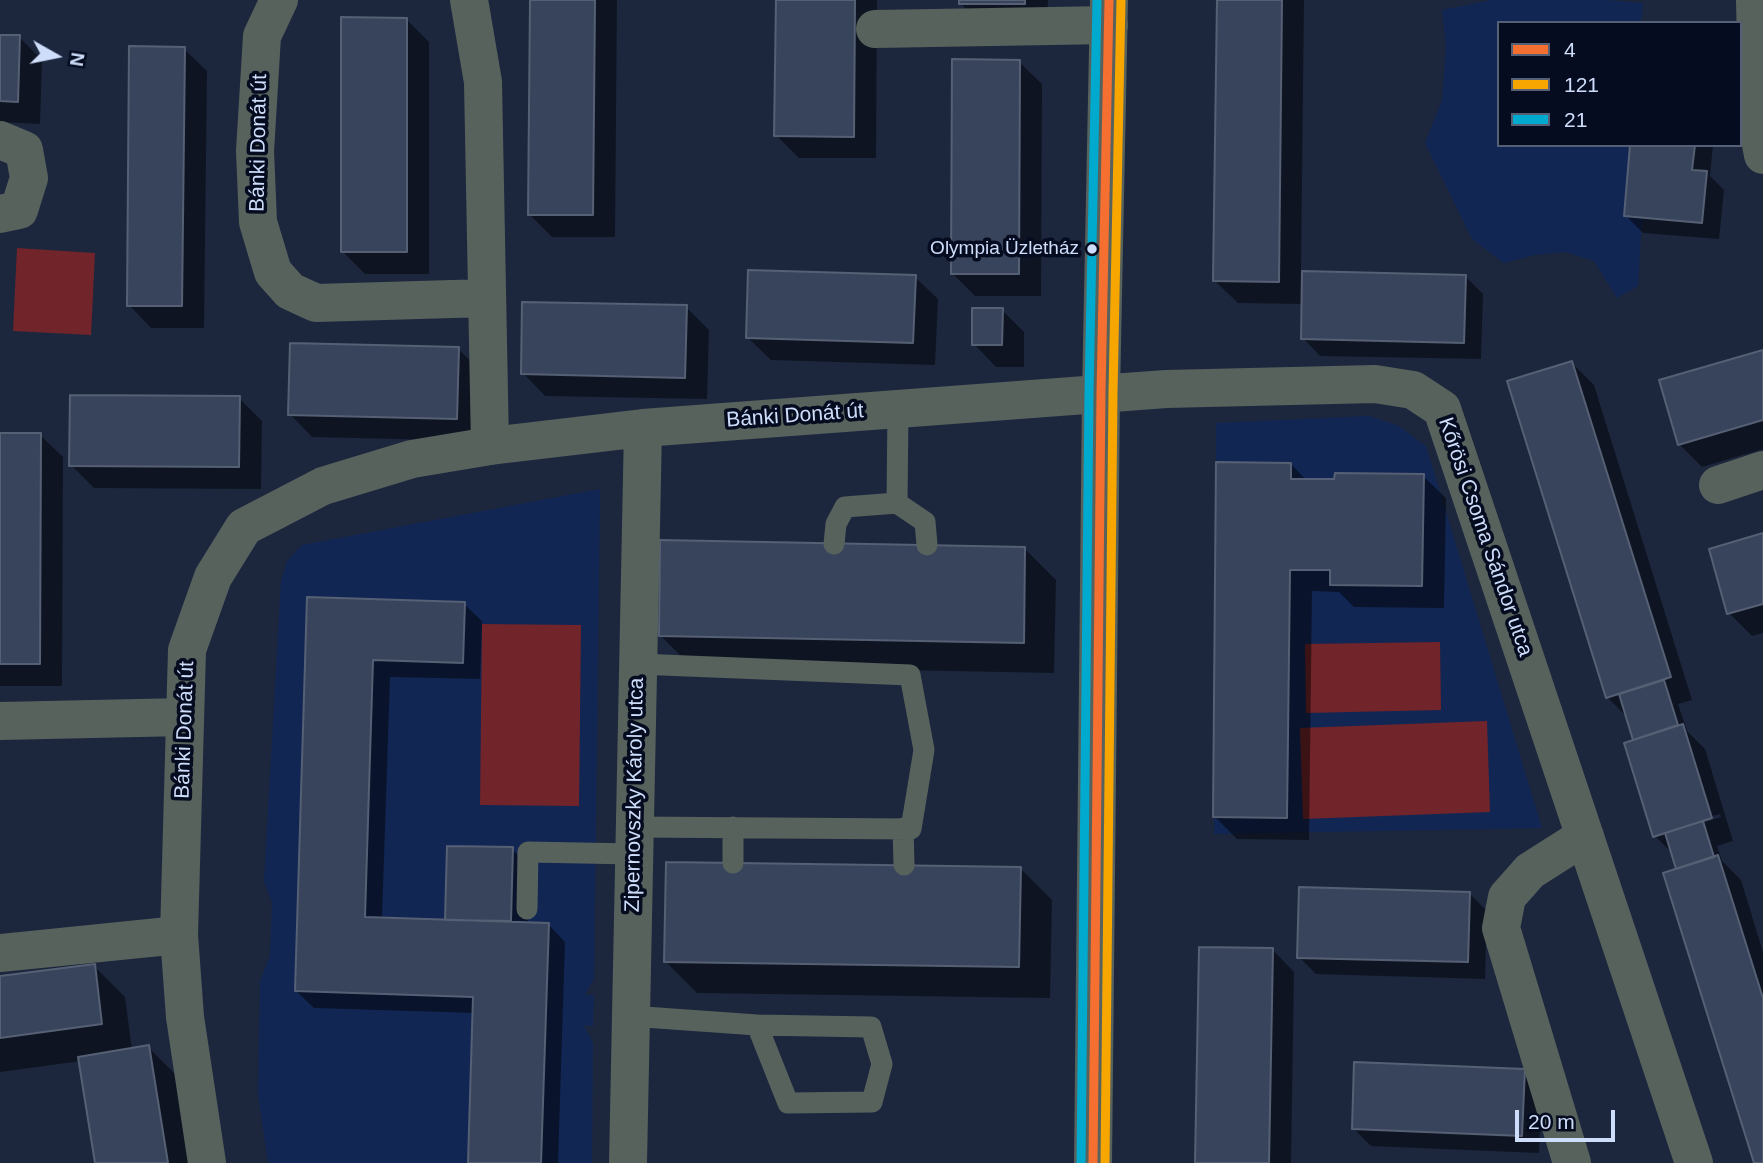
<!DOCTYPE html>
<meta charset="utf-8">
<style>
body{margin:0}
#map{position:relative;width:1763px;height:1163px;overflow:hidden;background:#1c273e;font-family:Arial,sans-serif}
canvas{display:block}
.legend{position:absolute;left:1497px;top:21px;width:245px;height:126px;box-sizing:border-box;background:#050c20;border:2px solid #556077;margin:0;padding:9px 12px;list-style:none;font-size:21px;color:#ceddfa}
.legend li{display:flex;align-items:center;gap:14px;height:35px}
.legend b{width:35px;border:2px solid #556077}
.north{position:absolute;left:21px;top:21px;width:70px;height:70px;-webkit-text-stroke:5px #050c20;paint-order:stroke;rotate:99deg;font-size:19px;font-weight:700;line-height:28px;text-align:center;color:#ceddfa}
.north::after{content:'';display:block;margin:auto;width:24px;height:32px;background:#ceddfa;clip-path:polygon(50% 0,100% 100%,50% 72%,0 100%)}
.scale{position:absolute;left:1515px;top:1110px;width:100px;height:32px;box-sizing:border-box;border:4px solid #ceddfa;border-top:0;padding-left:9px;font-size:21px;line-height:24px;white-space:nowrap;color:#ceddfa;-webkit-text-stroke:5px #050c20;paint-order:stroke}
</style>
<div id="map">
<canvas width="1763" height="1163"></canvas>
<ul class="legend">
<li><b style="height:9px;background:#f46f30"></b>4</li>
<li><b style="height:9px;background:#f7a600"></b>121</li>
<li><b style="height:9px;background:#00a9ce"></b>21</li>
</ul>
<div class="north">N</div>
<div class="scale">20 m</div>
</div>
<script>
const ctx = document.querySelector('canvas').getContext('2d');
ctx.lineJoin = 'round';
function paint(path, color) {
  ctx.fillStyle = color;
  ctx.fill(path, 'evenodd');
}
function shape(rows) {
  const path = new Path2D();
  for (const r of rows) {
    path.moveTo(r[0], r[1]);
    for (let i = 2; i < r.length; i += 2) path.lineTo(r[i], r[i + 1]);
  }
  return path;
}
function strokePath(path, color, width, dash) {
  ctx.strokeStyle = color;
  ctx.lineWidth = width;
  ctx.lineCap = dash ? 'butt' : 'round';
  ctx.setLineDash(dash || []);
  ctx.stroke(path);
}
function write(font, color, halo, rows, align = 'center') {
  ctx.font = font + ' Arial,sans-serif';
  ctx.lineWidth = 7;
  ctx.setLineDash([]);
  ctx.textBaseline = 'middle';
  ctx.strokeStyle = halo;
  ctx.fillStyle = color;
  for (const [text, x, y, turn = 0] of rows) {
    ctx.save();
    ctx.translate(x, y);
    ctx.rotate((+turn || 0) * Math.PI / 180);
    ctx.textAlign = isNaN(turn) ? turn : align;
    if (halo) ctx.strokeText(text, 0, 0);
    ctx.fillText(text, 0, 0);
    ctx.restore();
  }
}
const built = shape([
 [1492,0,1607,0,1643,3,1641,23,1499,23,1499,145,1695,145,1692,169,1707,171,1702,223,1642,218,1638,286,1617,298,1594,261,1565,252,1535,255,1504,263,1472,239,1425,143,1442,100,1446,46,1442,10],
 [1369,416,1399,426,1426,446,1542,828,1214,834,1216,423],
 [600,489,594,979,585,995,594,995,593,1026,584,1026,593,1043,592,1163,268,1163,258,1094,260,981,270,956,272,903,264,881,281,581,287,561,302,545]
]);
const green = shape([
 [17,248,95,253,91,335,13,331],
 [482,624,581,625,579,806,480,805],
 [1440,642,1441,710,1306,713,1305,644],
 [1487,721,1490,812,1303,819,1300,728]
]);
const shadow = shape([
 [531,0,617,0,615,237,552,237,529,214],
 [778,0,877,0,876,158,799,158,776,135],
 [960,0,1048,0,1047,26,983,26,960,3],
 [1219,0,1304,0,1301,272,1465,276,1483,294,1481,359,1320,356,1303,338,1303,304,1238,303,1215,281],
 [406,19,429,42,429,274,365,274,343,252],
 [0,36,19,37,42,60,40,124,0,122],
 [184,49,207,71,204,328,151,328,129,305],
 [1019,62,1042,84,1041,296,975,296,952,273],
 [1632,145,1713,145,1710,176,1724,190,1719,239,1643,233,1626,216],
 [915,277,938,299,935,365,771,360,748,338],
 [686,307,709,330,707,399,545,396,523,373],
 [1002,310,1024,332,1024,367,996,367,974,344],
 [458,349,481,371,479,441,312,437,290,414],
 [1763,352,1763,449,1702,467,1679,444],
 [1572,363,1594,385,1692,700,1678,704,1687,731,1705,749,1733,841,1717,846,1722,861,1741,880,1763,952,1763,1163,1756,1163,1673,854,1655,836,1636,741,1628,718,1607,697],
 [1720,814,1721,817,1702,823,1699,820],
 [239,398,262,421,261,489,94,488,71,465],
 [0,434,40,435,63,457,62,686,0,686],
 [1291,464,1307,481,1423,476,1446,498,1444,608,1354,607,1339,592,1312,591,1309,840,1237,839,1215,817],
 [1763,535,1763,633,1752,636,1729,613],
 [1025,549,1056,580,1054,673,691,666,660,635],
 [309,599,464,604,482,621,480,679,390,677,382,919,446,922,512,849,529,866,528,924,548,924,565,942,558,1163,470,1163,475,1013,314,1008,296,991],
 [1021,869,1052,900,1050,998,697,993,666,962],
 [1469,893,1487,911,1485,979,1316,974,1299,957],
 [1272,949,1294,972,1291,1163,1197,1163],
 [94,966,125,997,132,1050,148,1047,179,1078,193,1163,97,1163,81,1061,0,1072,0,978],
 [1524,1071,1541,1088,1539,1153,1371,1146,1353,1128]
]);
const building = shape([
 [530,0,595,0,593,215,528,215,530,0],
 [776,0,855,0,854,137,774,136,776,0],
 [959,0,1025,0,1025,4,959,4,959,0],
 [1217,0,1282,0,1279,282,1213,281,1217,0],
 [341,17,407,18,407,252,341,252,341,17],
 [0,35,20,35,18,102,0,101,0,35],
 [129,46,185,47,182,306,127,306,129,46],
 [952,59,1020,60,1019,274,951,274,952,59],
 [1630,145,1695,145,1692,170,1707,171,1702,223,1624,216,1630,145],
 [748,270,916,275,913,343,746,338,748,270],
 [1302,271,1466,275,1464,343,1301,339,1302,271],
 [522,302,687,305,685,378,521,374,522,302],
 [972,308,1003,308,1002,345,972,345,972,308],
 [290,343,459,347,457,419,288,415,290,343],
 [1763,350,1763,420,1678,445,1659,380,1763,350],
 [1572,361,1671,677,1606,698,1507,381,1572,361],
 [70,395,240,396,239,467,69,466,70,395],
 [0,433,41,433,40,664,0,664,0,433],
 [1216,462,1291,463,1291,479,1334,479,1335,473,1424,474,1422,586,1330,585,1330,570,1290,570,1287,818,1213,817,1216,462],
 [1763,533,1763,604,1727,614,1709,549,1763,533],
 [660,540,1025,547,1024,643,659,636,660,540],
 [307,597,465,602,463,663,373,660,365,917,549,923,541,1163,468,1163,473,997,295,991,307,597],
 [1664,680,1678,725,1633,740,1619,694,1664,680],
 [1683,724,1712,818,1653,837,1624,743,1683,724],
 [1703,821,1714,857,1676,869,1665,833,1703,821],
 [447,846,513,847,511,921,445,920,447,846],
 [1718,855,1763,998,1763,1163,1754,1163,1663,873,1718,855],
 [666,862,1021,867,1019,967,664,962,666,862],
 [1299,887,1470,892,1468,962,1297,958,1299,887],
 [1199,947,1273,948,1269,1163,1195,1163,1199,947],
 [95,964,102,1024,0,1038,0,976,95,964],
 [149,1045,168,1163,95,1163,78,1057,149,1045],
 [1354,1062,1525,1069,1522,1136,1352,1129,1354,1062]
]);
const service = shape([
 [897,503,925,522,927,545],
 [834,544,836,524,845,507,897,503,898,408],
 [634,827,911,829,924,750,910,675,638,664],
 [733,827,733,863],
 [903,828,904,865],
 [527,909,528,852,634,854],
 [630,1016,757,1025,871,1027,882,1064,872,1102,788,1103,757,1025]
]);
const minor = shape([
 [279,0,262,36,255,151,258,222,273,272,290,291,316,303,487,298],
 [469,0,483,82,490,446],
 [1755,0,1758,129,1763,155],
 [875,29,1109,25],
 [0,140,24,150,29,178,19,210,0,214],
 [1718,485,1763,470],
 [0,721,185,717],
 [0,953,179,935],
 [207,1163,185,1017,179,935,187,650,213,577,244,527,323,486,412,459,490,446,643,428,1166,389,1375,384,1413,390,1442,409,1694,1163],
 [628,1163,643,428],
 [1572,1163,1501,928,1507,897,1530,871,1585,836]
]);
const tertiary = shape([
 [1093,1163,1101,393,1109,0]
]);
const bus1 = shape([
 [1093,1163,1101,393,1109,0]
]);
const bus2 = shape([
 [1105,1163,1113,393,1121,0]
]);
const bus3 = shape([
 [1081,1163,1089,393,1097,0]
]);
const markers = [
 [1092,249,6,"#ceddfa"]
];
const busNames = [
 ["Olympia Üzletház",1079,249]
];
const streetNames = [
 ["Bánki Donát út",259,143,-89],
 ["Bánki Donát út",795,416,-4],
 ["Kőrösi Csoma Sándor utca",1485,537,71],
 ["Bánki Donát út",185,730,-88],
 ["Zipernovszky Károly utca",635,795,-89]
];
paint(built, '#122654');
paint(green, '#712429');
paint(shadow, '#0007');
paint(building, '#38445c');
strokePath(building, '#566074', 2);
strokePath(service, '#58625d', 21);
strokePath(minor, '#58625d', 38);
strokePath(tertiary, '#58625d', 38);
strokePath(bus1, '#f46f30', 9);
strokePath(bus2, '#f7a600', 9);
strokePath(bus3, '#00a9ce', 9);
for (const [x, y, r, color] of markers) {
  const dot = new Path2D();
  dot.arc(x, y, r, 0, 2 * Math.PI);
  ctx.fillStyle = color;
  ctx.fill(dot);
  strokePath(dot, '#050c20', 2.5);
}
write('19px', '#ceddfa', '#050c20', busNames, 'right');
write('21px', '#ceddfa', '#050c20', streetNames);
</script>
